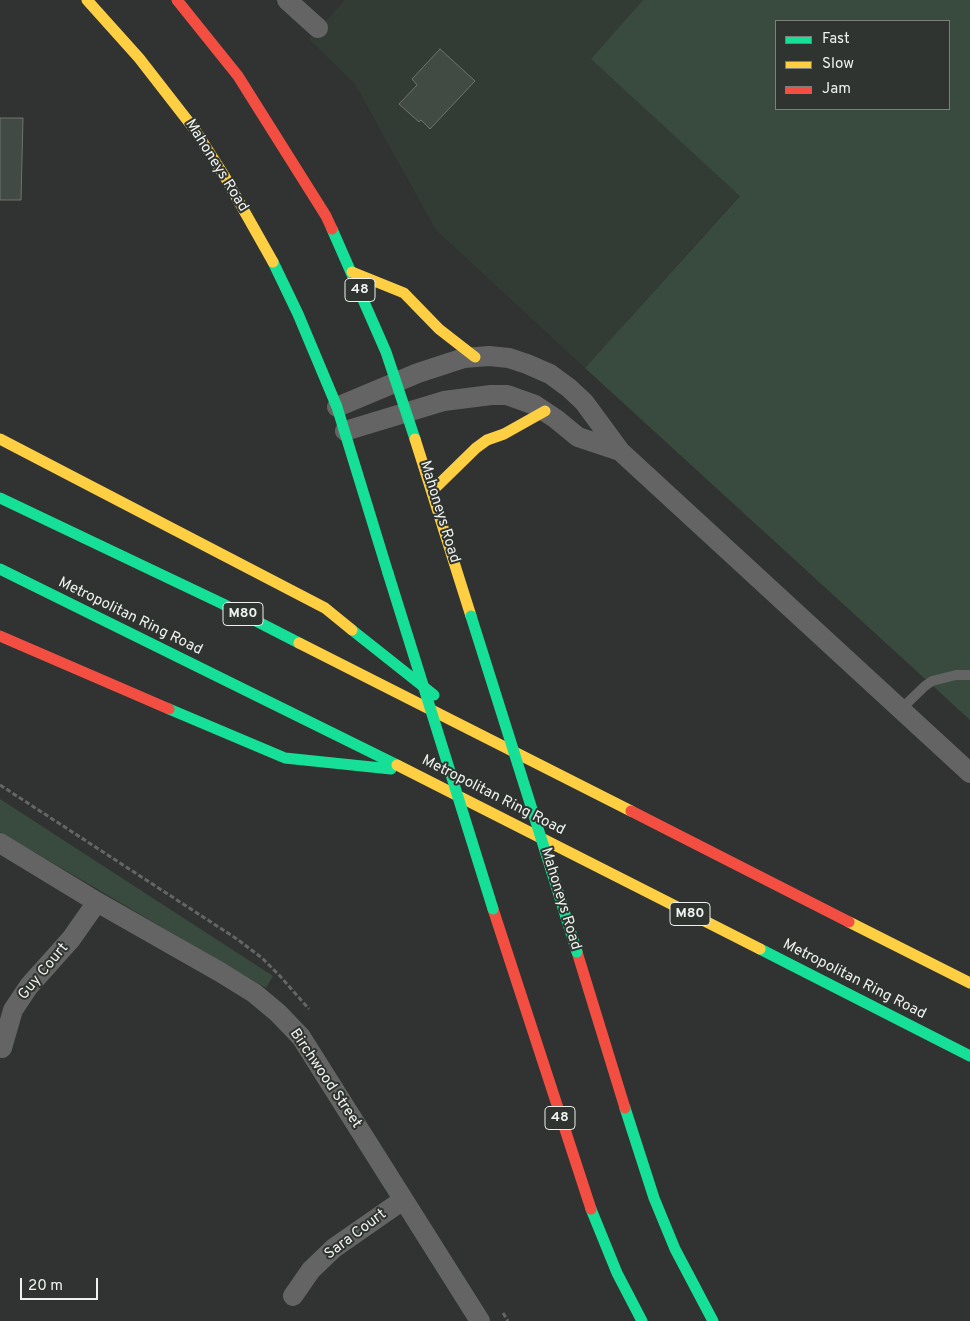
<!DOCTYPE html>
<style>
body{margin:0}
#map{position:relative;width:970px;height:1321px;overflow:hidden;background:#303331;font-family:Overpass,sans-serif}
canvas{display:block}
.legend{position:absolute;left:775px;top:20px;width:175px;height:90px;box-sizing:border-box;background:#2f3430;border:1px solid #7b807c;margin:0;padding:6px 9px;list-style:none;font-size:15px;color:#eef1ef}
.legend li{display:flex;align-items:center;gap:10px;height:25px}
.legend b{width:25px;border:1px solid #7b807c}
.scale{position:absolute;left:20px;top:1278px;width:78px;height:22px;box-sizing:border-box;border:2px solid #eef1ef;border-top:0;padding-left:6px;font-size:15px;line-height:18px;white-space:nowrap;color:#eef1ef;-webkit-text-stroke:4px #2f3430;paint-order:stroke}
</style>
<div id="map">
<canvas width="970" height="1321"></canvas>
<ul class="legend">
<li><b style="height:6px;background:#16e098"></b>Fast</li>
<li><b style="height:6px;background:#ffcf43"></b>Slow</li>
<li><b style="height:6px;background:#f24e42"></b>Jam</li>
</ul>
<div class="scale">20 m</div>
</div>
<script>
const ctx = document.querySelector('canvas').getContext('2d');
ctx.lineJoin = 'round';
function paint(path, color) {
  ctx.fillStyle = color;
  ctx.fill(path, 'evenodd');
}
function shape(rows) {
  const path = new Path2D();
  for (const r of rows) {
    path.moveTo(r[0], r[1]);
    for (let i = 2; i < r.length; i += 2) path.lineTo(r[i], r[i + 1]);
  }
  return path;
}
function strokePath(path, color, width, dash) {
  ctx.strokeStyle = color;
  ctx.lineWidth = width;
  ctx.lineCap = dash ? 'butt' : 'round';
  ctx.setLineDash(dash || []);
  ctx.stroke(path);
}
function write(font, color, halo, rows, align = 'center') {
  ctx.font = font + ' Overpass,sans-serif';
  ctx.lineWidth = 4;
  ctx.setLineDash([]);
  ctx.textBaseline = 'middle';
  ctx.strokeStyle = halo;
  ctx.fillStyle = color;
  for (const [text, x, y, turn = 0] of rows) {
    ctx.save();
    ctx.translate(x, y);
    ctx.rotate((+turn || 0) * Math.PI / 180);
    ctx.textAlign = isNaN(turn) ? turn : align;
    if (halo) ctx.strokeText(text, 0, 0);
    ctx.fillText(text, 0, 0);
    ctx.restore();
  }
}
const built = shape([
 [345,0,643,0,591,59,740,195,585,368,436,230,355,84,309,39]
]);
const green = shape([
 [643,0,970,0,970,720,585,368,740,196,591,59],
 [776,21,949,21,949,109,776,109],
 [0,799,273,976,266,988,0,832]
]);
const building = shape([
 [440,49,475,81,430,129,421,120,419,122,399,104,417,85,412,79,440,49],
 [0,118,23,118,21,200,0,200,0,118]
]);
const path = shape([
 [0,785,237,939,262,958,280,976,309,1009],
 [503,1313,508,1321]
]);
const lane = shape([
 [901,709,925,686,932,681,956,675,970,675]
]);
const street = shape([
 [287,0,318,28],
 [337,407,418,373,464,358,489,356,509,358,527,364,550,374,569,388,584,402,620,451,970,773],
 [345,431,444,401,491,395,507,395,535,405,556,419,578,437,620,451],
 [0,843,97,902,220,972,254,993,278,1013,301,1037,480,1321],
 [2,1048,13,1010,29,986,71,939,97,902],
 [293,1296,311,1270,334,1248,403,1200]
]);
const fast = shape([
 [332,229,386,352,415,439],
 [273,262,298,314,337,407,388,573],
 [0,498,223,604,299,643],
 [0,569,397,765],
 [352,630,434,695],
 [169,709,285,758,391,769],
 [760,949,970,1056],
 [625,1108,654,1198,675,1249,713,1321],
 [591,1209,617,1273,642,1321]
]);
const slow = shape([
 [87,0,139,58,195,130,225,177,273,262],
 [352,272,404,293,439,329,475,357],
 [0,439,325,608,352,630],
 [415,439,471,616],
 [432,491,476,448,487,440,504,434,545,411],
 [299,643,631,811],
 [397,765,760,949],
 [849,922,970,983]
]);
const jam = shape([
 [177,0,238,76,326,216,332,229],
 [0,636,169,709],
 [631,811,849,922],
 [493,909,591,1209],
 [577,952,625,1108]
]);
const fastBridge = shape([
 [388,573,493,909],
 [471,616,577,952]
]);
const shields = [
 [360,290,30],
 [243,614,40],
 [690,914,40],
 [560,1118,30]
];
const shieldNames = [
 ["48",360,290],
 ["M80",243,614],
 ["M80",690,914],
 ["48",560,1118]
];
const streetNames = [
 ["Mahoneys Road",216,166,58],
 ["Mahoneys Road",439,512,73],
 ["Metropolitan Ring Road",130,617,26],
 ["Metropolitan Ring Road",493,796,27],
 ["Mahoneys Road",560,899,73],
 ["Guy Court",44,972,-50],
 ["Metropolitan Ring Road",854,980,27],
 ["Birchwood Street",325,1079,56],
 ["Sara Court",356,1235,-37]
];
paint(built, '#323c35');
paint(green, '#394b3f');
paint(building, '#424a44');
strokePath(building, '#707271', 1);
strokePath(path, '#646564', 3, [5, 2.5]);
strokePath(lane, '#636463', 10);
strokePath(street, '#636463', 20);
strokePath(fast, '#16e098', 11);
strokePath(slow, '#ffcf43', 11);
strokePath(jam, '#f24e42', 11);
strokePath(fastBridge, '#16e098', 11);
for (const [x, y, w] of shields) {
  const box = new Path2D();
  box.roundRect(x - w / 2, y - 11.5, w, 23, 4);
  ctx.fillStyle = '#2f3430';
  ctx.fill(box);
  strokePath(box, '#eef1ef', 1);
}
write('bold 14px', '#eef1ef', null, shieldNames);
write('15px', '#eef1ef', '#2f3430', streetNames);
</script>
